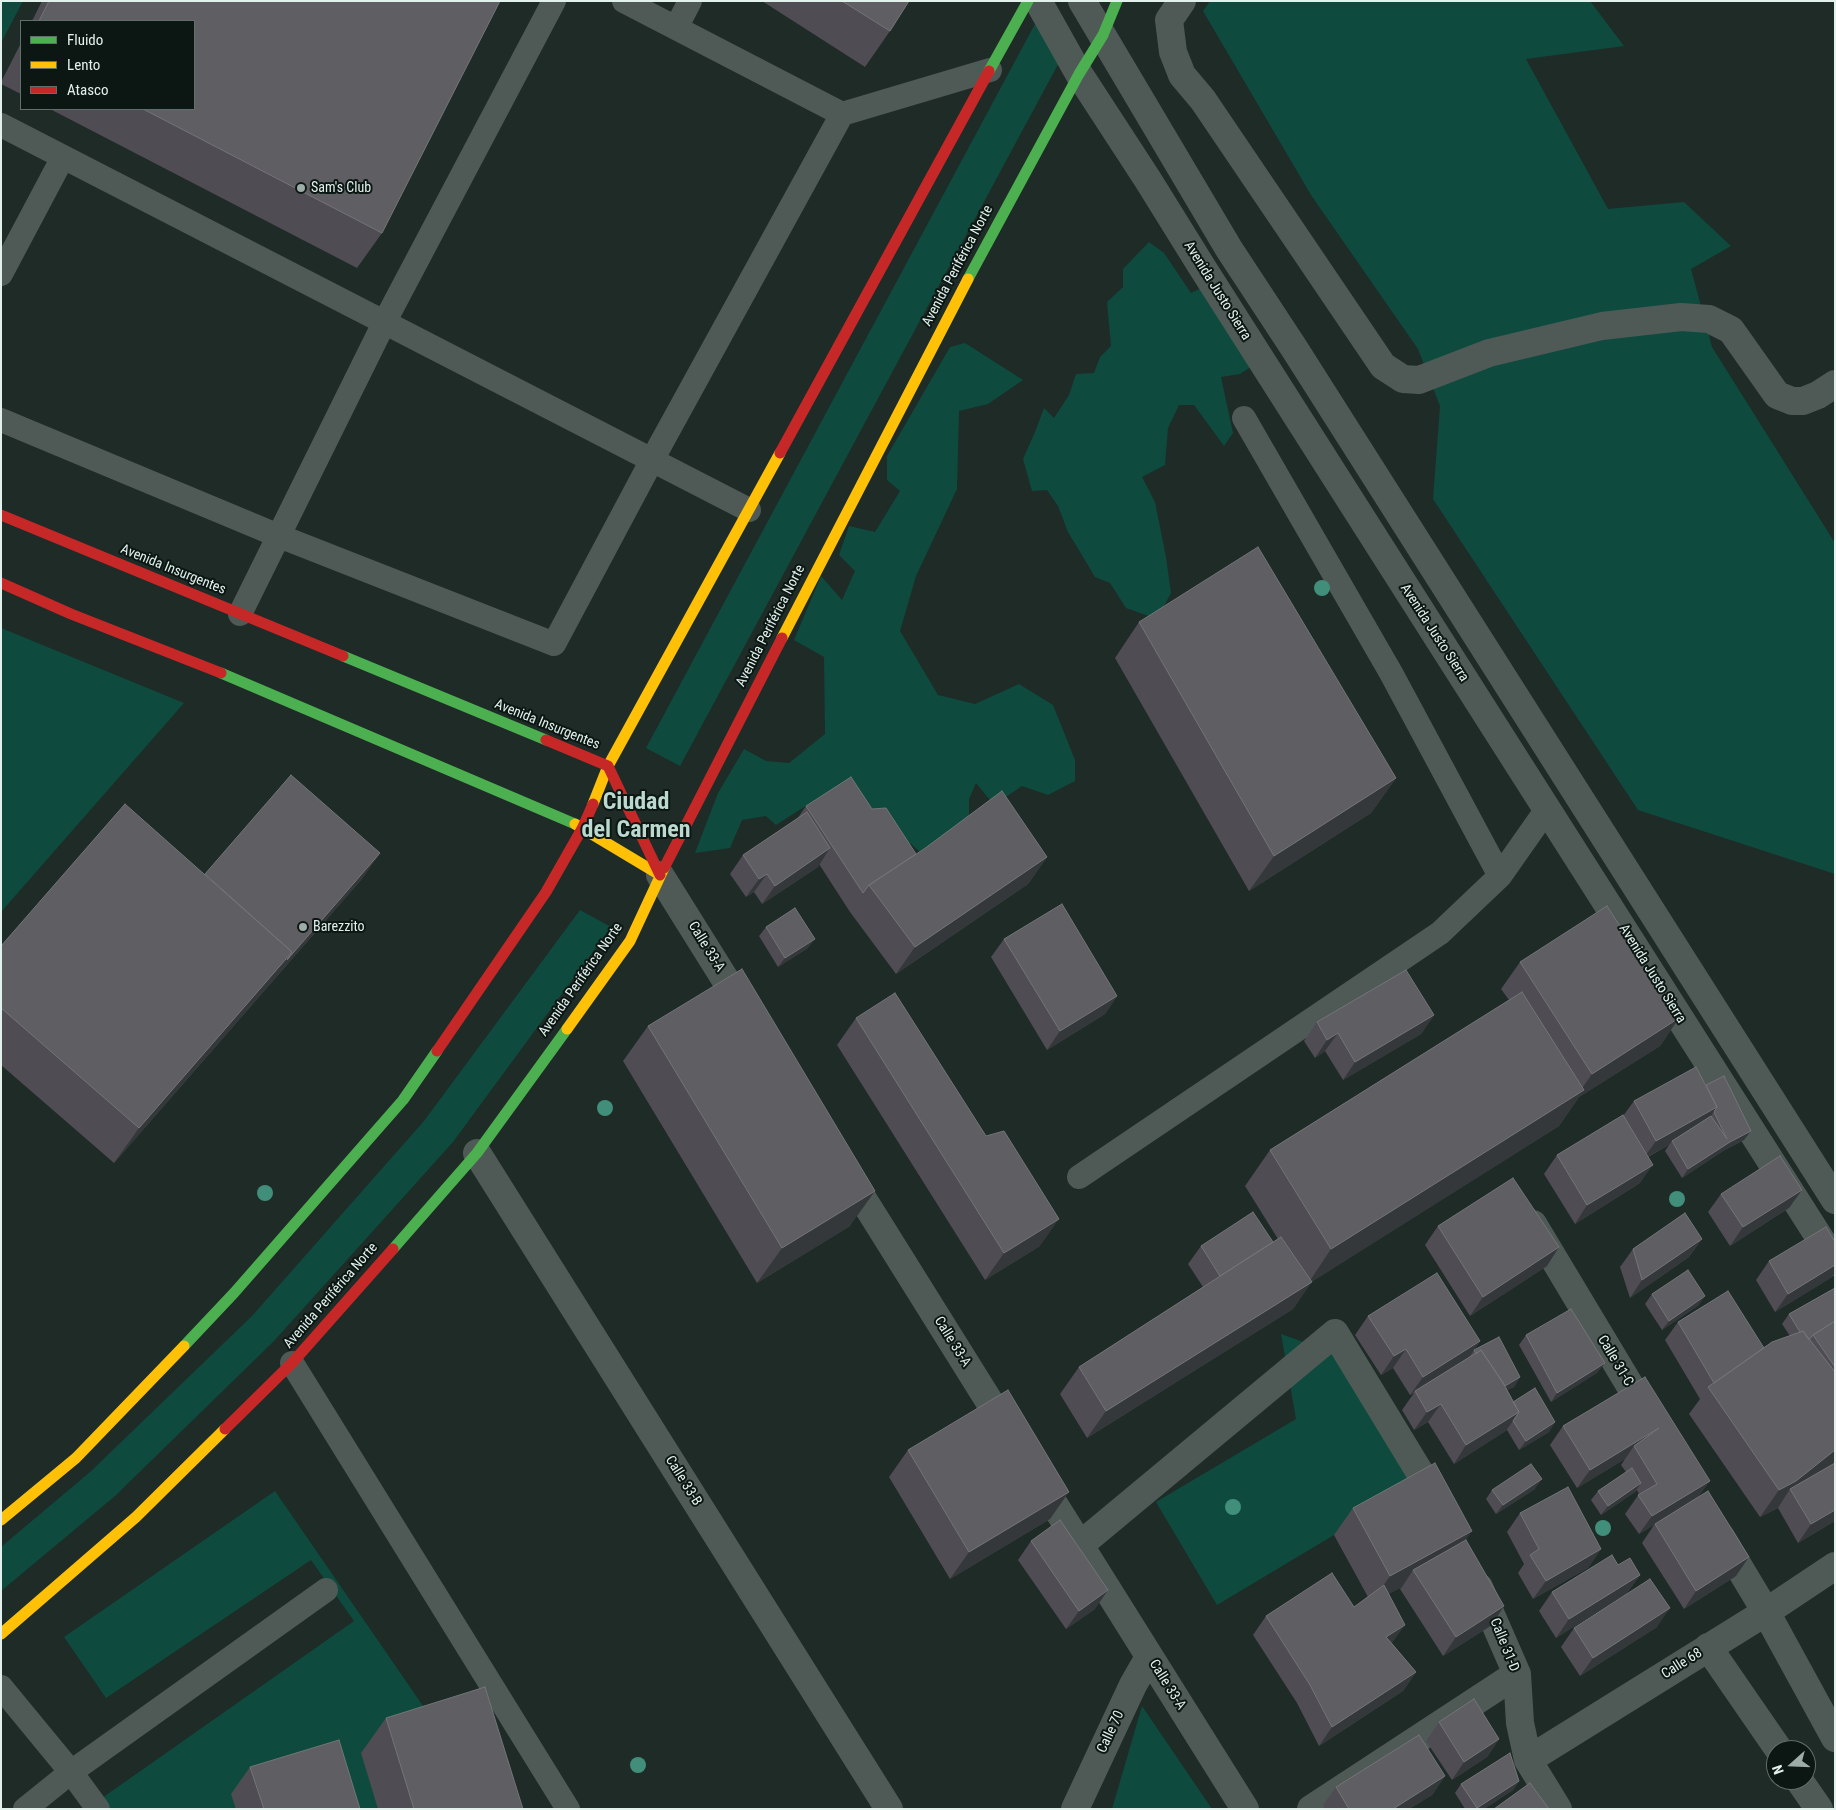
<!DOCTYPE html>
<meta charset="utf-8">
<style>
body{margin:0}
#map{position:relative;width:1836px;height:1810px;overflow:hidden;background:#1e2b27;font-family:"Roboto Condensed",sans-serif}
canvas{display:block}
.frame{position:absolute;inset:0;border:2px solid #e2f1ec;pointer-events:none}
.legend{position:absolute;left:20px;top:20px;width:175px;height:90px;box-sizing:border-box;background:#0c1714;border:1px solid #626e6a;margin:0;padding:6px 9px;list-style:none;font-size:15px;color:#e2f1ec}
.legend li{display:flex;align-items:center;gap:10px;height:25px}
.legend b{width:25px;border:1px solid #626e6a}
.north{position:absolute;left:1766px;top:1740px;width:50px;height:50px;box-sizing:border-box;background:#0c1714;border:1px solid #626e6a;border-radius:50%;rotate:250deg;font-size:14px;font-weight:700;line-height:20px;text-align:center;color:#e2f1ec}
.north::after{content:'';display:block;margin:auto;width:18px;height:22px;background:#9daca7;clip-path:polygon(50% 0,100% 100%,50% 72%,0 100%)}
</style>
<div id="map">
<canvas width="1836" height="1810"></canvas>
<div class="frame"></div>
<ul class="legend">
<li><b style="height:6px;background:#4caf50"></b>Fluido</li>
<li><b style="height:6px;background:#ffc107"></b>Lento</li>
<li><b style="height:6px;background:#c62828"></b>Atasco</li>
</ul>
<div class="north">N</div>
</div>
<script>
const ctx = document.querySelector('canvas').getContext('2d');
ctx.lineJoin = 'round';
function paint(path, color) {
  ctx.fillStyle = color;
  ctx.fill(path, 'evenodd');
}
function shape(rows) {
  const path = new Path2D();
  for (const r of rows) {
    path.moveTo(r[0], r[1]);
    for (let i = 2; i < r.length; i += 2) path.lineTo(r[i], r[i + 1]);
  }
  return path;
}
function strokePath(path, color, width, dash) {
  ctx.strokeStyle = color;
  ctx.lineWidth = width;
  ctx.lineCap = dash ? 'butt' : 'round';
  ctx.setLineDash(dash || []);
  ctx.stroke(path);
}
function write(font, color, halo, rows, align = 'center') {
  ctx.font = font + ' "Roboto Condensed",sans-serif';
  ctx.lineWidth = 4;
  ctx.setLineDash([]);
  ctx.textBaseline = 'middle';
  ctx.strokeStyle = halo;
  ctx.fillStyle = color;
  for (const [text, x, y, turn = 0] of rows) {
    ctx.save();
    ctx.translate(x, y);
    ctx.rotate((+turn || 0) * Math.PI / 180);
    ctx.textAlign = isNaN(turn) ? turn : align;
    if (halo) ctx.strokeText(text, 0, 0);
    ctx.fillText(text, 0, 0);
    ctx.restore();
  }
}
const green = shape([
 [1,1,23,1,1,43],
 [1210,1,1590,1,1624,46,1526,59,1608,209,1684,202,1731,246,1691,269,1712,347,1835,543,1835,874,1638,810,1433,499,1440,406,1418,349,1311,195,1203,11],
 [1035,24,1062,57,680,766,646,748],
 [1149,242,1164,253,1191,293,1201,288,1251,367,1240,374,1221,377,1233,433,1224,446,1194,405,1179,405,1168,428,1165,465,1142,477,1155,502,1166,557,1171,593,1157,619,1126,608,1110,583,1095,577,1068,532,1058,506,1047,490,1032,491,1023,459,1035,432,1044,408,1054,418,1069,395,1076,374,1094,373,1100,357,1111,346,1107,302,1123,287,1123,269],
 [965,343,1023,380,988,404,959,411,957,489,916,576,900,631,938,695,975,704,1019,684,1053,705,1075,760,1075,781,1048,795,1022,786,994,805,976,783,969,799,969,818,920,852,910,843,884,847,815,800,776,825,766,816,742,820,730,848,695,853,718,793,744,749,766,761,789,763,825,734,824,657,794,640,821,576,842,600,855,571,839,555,849,526,875,532,900,491,887,480,887,456,950,347],
 [1,628,184,703,1,912],
 [580,910,611,927,453,1142,274,1341,115,1496,1,1591,1,1547,90,1472,252,1316,424,1121],
 [1281,1334,1340,1355,1416,1490,1334,1535,1217,1605,1156,1502,1296,1419],
 [275,1491,494,1809,111,1809,102,1798,354,1621,311,1560,106,1698,64,1637],
 [1142,1706,1212,1809,1112,1809]
]);
const lane = shape([
 [624,1,842,114,990,70],
 [676,28,690,1],
 [1,125,749,510],
 [1,274,63,157],
 [1244,418,1391,673,1500,876],
 [1,420,279,536,554,644,652,460,842,114],
 [240,614,384,323,554,1],
 [1079,1177,1440,933,1500,876,1547,809],
 [292,1363,568,1809],
 [1,1687,71,1772,98,1809],
 [25,1809,71,1772,326,1590]
]);
const street = shape([
 [1038,1,1079,74,1148,180,1202,267,1835,1262],
 [1082,1,1229,249,1294,348,1835,1200],
 [1182,1,1169,20,1173,52,1182,75,1203,100,1383,366,1403,379,1419,380,1489,353,1602,326,1681,317,1709,319,1731,330,1777,395,1792,401,1803,401,1818,395,1835,384],
 [660,875,745,1011],
 [477,1153,889,1809],
 [846,1172,1009,1433],
 [1533,1224,1650,1419],
 [1037,1477,1245,1809],
 [1721,1537,1766,1612,1835,1738],
 [1080,1545,1335,1333,1439,1504],
 [1479,1587,1517,1674,1520,1723,1528,1760,1558,1809],
 [1708,1647,1779,1750],
 [1528,1760,1766,1612,1835,1566],
 [1799,1780,1819,1809],
 [1075,1809,1133,1685,1149,1657],
 [1311,1809,1517,1674]
]);
const fast = shape([
 [989,71,1028,1],
 [968,279,1079,74,1103,35,1117,1],
 [343,656,546,740],
 [221,673,575,824],
 [393,1249,477,1153,567,1029],
 [184,1346,234,1293,403,1100,437,1051]
]);
const slow = shape([
 [782,638,968,279],
 [593,804,608,766,780,453],
 [575,824,660,875],
 [567,1029,630,941,664,868],
 [1,1520,76,1458,184,1346],
 [1,1634,136,1517,225,1429]
]);
const jam = shape([
 [780,453,989,71],
 [1,515,343,656],
 [1,583,71,614,221,673],
 [546,740,608,766,660,875],
 [664,868,782,638],
 [437,1051,546,892,583,827,593,804],
 [225,1429,292,1363,393,1249]
]);
const trees = [
 [1322,588],
 [605,1108],
 [265,1193],
 [1677,1199],
 [1233,1507],
 [1603,1528],
 [638,1765]
];
const wall = shape([
 [42,1,500,1,382,233,357,268,50,109,194,109,194,21,32,21],
 [762,1,909,1,890,31,865,67],
 [21,43,21,94,1,84,1,82],
 [1139,622,1396,778,1371,813,1249,891,1115,658],
 [806,806,872,809,916,854,1047,857,1028,884,896,974,850,912,819,864,818,867,762,904,754,892,746,897,730,874,743,855,797,819],
 [380,853,361,880,114,1163,1,1065,1,946],
 [766,927,808,948,778,967,759,936],
 [1004,939,1117,996,1105,1014,1047,1050,991,957],
 [1520,962,1679,1018,1660,1046,1579,1097,1559,1126,1311,1282,1293,1309,1087,1438,1060,1394,1079,1367,1203,1287,1188,1264,1201,1246,1273,1242,1278,1239,1245,1186,1270,1150,1509,1000,1501,989],
 [1434,1015,1421,1034,1343,1080,1325,1051,1315,1058,1304,1041,1317,1022],
 [856,1018,1040,1246,985,1280,837,1045],
 [648,1026,850,1226,757,1283,623,1061],
 [1706,1085,1744,1140,1723,1151,1682,1178,1665,1151,1669,1145,1648,1157,1640,1183,1575,1224,1544,1174,1557,1155,1623,1116,1634,1101],
 [1802,1190,1789,1208,1730,1246,1708,1212,1721,1194],
 [1438,1226,1547,1266,1470,1316,1425,1245],
 [1702,1239,1689,1257,1630,1298,1620,1267,1633,1249],
 [1835,1242,1835,1273,1832,1277,1775,1312,1756,1280,1769,1261],
 [1835,1288,1835,1462,1831,1465,1835,1463,1835,1521,1798,1543,1778,1508,1760,1517,1689,1414,1700,1399,1665,1340,1678,1322,1764,1348,1790,1336,1782,1324,1789,1314],
 [1652,1294,1699,1305,1662,1330,1645,1304],
 [1368,1316,1480,1341,1474,1350,1520,1377,1514,1387,1507,1390,1513,1402,1555,1422,1549,1432,1519,1450,1507,1430,1454,1464,1428,1422,1414,1430,1402,1410,1414,1393,1410,1395,1393,1368,1381,1375,1355,1335],
 [1526,1335,1598,1372,1551,1402,1519,1345],
 [1645,1377,1698,1497,1736,1576,1684,1609,1642,1543,1654,1525,1639,1534,1625,1514,1639,1494,1637,1490,1635,1492,1601,1515,1591,1500,1598,1491,1626,1472,1621,1465,1625,1459,1577,1488,1550,1445,1563,1426],
 [908,1450,1050,1519,950,1579,889,1477],
 [1535,1489,1496,1514,1486,1499,1492,1490],
 [1353,1508,1466,1540,1492,1625,1443,1656,1400,1589,1402,1587,1388,1594,1392,1643,1416,1672,1403,1691,1319,1746,1297,1703,1253,1635,1266,1616,1354,1607,1368,1597,1334,1535],
 [1520,1513,1601,1549,1588,1568,1533,1599,1518,1573,1524,1564,1507,1532],
 [1031,1541,1095,1609,1066,1629,1018,1560],
 [1618,1565,1640,1575,1627,1593,1556,1638,1539,1611,1552,1592],
 [1657,1627,1580,1676,1561,1647,1574,1628],
 [386,1718,523,1809,378,1809,361,1753],
 [1439,1722,1499,1739,1487,1757,1452,1780,1426,1741],
 [250,1767,360,1809,236,1809,231,1794],
 [1445,1776,1432,1795,1409,1809,1325,1809,1323,1805,1336,1787],
 [1519,1781,1513,1790,1484,1809,1465,1809,1455,1793,1461,1784]
]);
const shadedWall = shape([
 [1396,778,1371,813,1249,891,1274,856],
 [830,848,818,867,762,904,775,886],
 [380,853,361,880,114,1163,139,1128,292,952],
 [1047,857,1028,884,896,974,915,947],
 [767,874,754,892,746,897,759,879],
 [815,939,808,948,778,967,785,958],
 [1117,996,1105,1014,1047,1050,1060,1031],
 [1434,1015,1421,1034,1343,1080,1355,1062],
 [1679,1018,1660,1046,1579,1097,1559,1126,1307,1285,1331,1249,1578,1094,1592,1074],
 [1338,1033,1325,1051,1315,1058,1327,1040],
 [1717,1107,1705,1125,1672,1141,1669,1145,1643,1159,1656,1141],
 [1751,1131,1744,1140,1723,1151,1682,1178,1688,1169,1730,1142],
 [1653,1165,1640,1183,1575,1224,1587,1205],
 [1802,1190,1789,1208,1730,1246,1743,1227],
 [875,1191,850,1226,757,1283,782,1248],
 [1059,1219,1040,1246,985,1280,1004,1253],
 [1702,1239,1689,1257,1630,1298,1642,1280],
 [1559,1247,1547,1266,1470,1316,1483,1297],
 [1835,1265,1835,1273,1832,1277,1775,1312,1788,1294],
 [1312,1282,1293,1309,1087,1438,1106,1411],
 [1705,1296,1699,1305,1662,1330,1669,1321],
 [1480,1341,1468,1359,1415,1391,1410,1395,1423,1377],
 [1406,1349,1393,1368,1381,1375,1394,1356],
 [1605,1363,1598,1372,1551,1402,1557,1393],
 [1520,1377,1514,1387,1489,1400,1496,1390],
 [1441,1404,1428,1422,1414,1430,1427,1412],
 [1519,1412,1506,1431,1454,1464,1466,1445],
 [1555,1422,1549,1432,1519,1450,1526,1441],
 [1659,1428,1634,1446,1625,1459,1577,1488,1590,1470],
 [1835,1450,1835,1462,1794,1495,1790,1489,1778,1508,1760,1517,1779,1490],
 [1542,1479,1535,1489,1496,1514,1503,1505],
 [1710,1481,1697,1499,1639,1534,1652,1516],
 [1641,1483,1635,1492,1601,1515,1608,1506],
 [1069,1492,1050,1519,950,1579,969,1552],
 [1835,1510,1835,1521,1798,1543,1811,1524],
 [1472,1531,1453,1558,1413,1570,1402,1587,1371,1603,1390,1576],
 [1601,1549,1588,1568,1533,1599,1546,1581],
 [1749,1557,1736,1576,1684,1609,1696,1591],
 [1640,1575,1627,1593,1556,1638,1569,1619],
 [1108,1590,1095,1609,1066,1629,1079,1611],
 [1504,1606,1492,1625,1443,1656,1456,1637],
 [1670,1608,1657,1627,1580,1676,1593,1658],
 [1405,1625,1392,1643,1386,1637],
 [1416,1672,1403,1691,1319,1746,1332,1727],
 [1499,1739,1487,1757,1452,1780,1464,1762],
 [1445,1776,1432,1795,1409,1809,1393,1809],
 [1519,1781,1513,1790,1484,1809,1476,1809]
]);
const building = shape([
 [49,1,500,1,382,233,143,109,194,109,194,21,39,21,49,1],
 [842,1,909,1,890,31,842,1],
 [1258,547,1396,778,1274,856,1139,622,1258,547],
 [291,775,380,853,287,960,292,952,205,874,291,775],
 [851,777,872,809,886,808,916,854,869,885,863,893,806,806,851,777],
 [1002,791,1047,857,915,947,869,885,924,849,1002,791],
 [125,804,292,952,139,1128,1,1008,1,946,125,804],
 [807,812,830,848,775,886,767,874,759,879,743,855,807,812],
 [1062,904,1117,996,1060,1031,1004,939,1062,904],
 [1607,906,1679,1018,1592,1074,1520,962,1607,906],
 [795,908,815,939,785,958,766,927,795,908],
 [742,969,875,1191,782,1248,648,1026,742,969],
 [1406,970,1434,1015,1355,1062,1338,1033,1327,1040,1317,1022,1406,970],
 [1522,992,1584,1090,1331,1249,1270,1150,1522,992],
 [895,993,986,1136,1004,1131,1059,1219,1004,1253,856,1018,895,993],
 [1696,1067,1717,1107,1656,1141,1634,1101,1696,1067],
 [1724,1076,1751,1131,1730,1142,1688,1169,1672,1141,1711,1116,1727,1139,1714,1112,1717,1107,1706,1085,1724,1076],
 [1623,1115,1653,1165,1587,1205,1557,1155,1623,1115],
 [1780,1156,1802,1190,1743,1227,1721,1194,1780,1156],
 [1513,1178,1559,1247,1483,1297,1438,1226,1513,1178],
 [1253,1212,1273,1242,1220,1276,1201,1246,1253,1212],
 [1685,1213,1702,1239,1642,1280,1633,1249,1685,1213],
 [1826,1227,1835,1242,1835,1265,1788,1294,1769,1261,1826,1227],
 [1281,1237,1312,1282,1106,1411,1079,1367,1281,1237],
 [1688,1270,1705,1296,1669,1321,1652,1294,1688,1270],
 [1437,1273,1480,1341,1423,1377,1406,1349,1394,1356,1368,1316,1437,1273],
 [1835,1288,1835,1321,1813,1335,1809,1340,1803,1331,1800,1332,1789,1314,1835,1288],
 [1728,1291,1764,1348,1714,1383,1678,1322,1728,1291],
 [1571,1309,1605,1363,1557,1393,1526,1335,1571,1309],
 [1835,1321,1835,1367,1813,1335,1835,1321],
 [1803,1331,1835,1372,1835,1450,1796,1481,1779,1490,1708,1387,1772,1342,1803,1331],
 [1499,1337,1520,1377,1505,1386,1481,1350,1476,1354,1474,1350,1499,1337],
 [1481,1350,1502,1381,1519,1412,1466,1445,1441,1404,1427,1412,1415,1391,1481,1350],
 [1645,1377,1710,1481,1652,1516,1638,1495,1657,1484,1634,1446,1659,1428,1590,1470,1563,1426,1645,1377],
 [1535,1388,1555,1422,1526,1441,1513,1421,1519,1412,1513,1402,1535,1388],
 [1008,1390,1069,1492,969,1552,908,1450,1008,1390],
 [1435,1463,1472,1531,1390,1576,1353,1508,1435,1463],
 [1835,1463,1835,1510,1811,1524,1790,1489,1835,1463],
 [1531,1464,1542,1479,1503,1505,1492,1490,1531,1464],
 [1632,1468,1641,1483,1608,1506,1598,1491,1632,1468],
 [1568,1487,1601,1549,1546,1581,1530,1555,1539,1549,1520,1513,1568,1487],
 [1708,1491,1749,1557,1696,1591,1655,1524,1708,1491],
 [1060,1520,1108,1590,1079,1611,1031,1541,1060,1520],
 [1466,1540,1504,1606,1456,1637,1413,1570,1466,1540],
 [1612,1555,1618,1565,1630,1558,1640,1575,1569,1619,1552,1592,1612,1555],
 [1332,1573,1354,1607,1384,1585,1405,1625,1386,1637,1416,1672,1332,1727,1310,1685,1266,1616,1332,1573],
 [1650,1579,1670,1608,1593,1658,1574,1628,1650,1579],
 [485,1687,523,1809,414,1809,386,1718,485,1687],
 [1474,1699,1499,1739,1464,1762,1439,1722,1474,1699],
 [1419,1735,1445,1776,1393,1809,1349,1809,1336,1787,1419,1735],
 [339,1740,360,1809,264,1809,250,1767,339,1740],
 [1510,1753,1519,1781,1477,1808,1461,1784,1510,1753],
 [1530,1783,1549,1809,1494,1809,1530,1783]
]);
const markers = [
 [301,188,5,"#9daca7"],
 [303,927,5,"#9daca7"]
];
const poiNames = [
 ["Sam's Club",311,188],
 ["Barezzito",313,927]
];
const streetNames = [
 ["Avenida Periférica Norte",958,266,-62],
 ["Avenida Justo Sierra",1217,291,58],
 ["Avenida Insurgentes",173,570,22],
 ["Avenida Periférica Norte",771,626,-63],
 ["Avenida Justo Sierra",1434,633,57],
 ["Avenida Insurgentes",547,725,22],
 ["Calle 33-A",706,947,58],
 ["Avenida Justo Sierra",1652,974,58],
 ["Avenida Periférica Norte",581,980,-55],
 ["Avenida Periférica Norte",331,1296,-49],
 ["Calle 33-A",952,1342,58],
 ["Calle 31-C",1615,1361,59],
 ["Calle 33-B",683,1481,58],
 ["Calle 31-D",1504,1645,68],
 ["Calle 68",1682,1664,-32],
 ["Calle 33-A",1167,1685,58],
 ["Calle 70",1111,1732,-65]
];
const townNames = [
 ["Ciudad",636,803],
 ["del Carmen",636,831]
];
paint(green, '#0e4b3e');
strokePath(lane, '#4f5a57', 24);
strokePath(street, '#4f5a57', 28);
strokePath(fast, '#4caf50', 11);
strokePath(slow, '#ffc107', 11);
strokePath(jam, '#c62828', 11);
ctx.fillStyle = '#418e7b';
for (const [x, y] of trees) {
  ctx.beginPath();
  ctx.arc(x, y, 8, 0, 2 * Math.PI);
  ctx.fill();
}
paint(wall, '#4f4c53');
paint(shadedWall, '#35383a');
paint(building, '#5f5e63');
strokePath(building, '#737578', 1);
for (const [x, y, r, color] of markers) {
  const dot = new Path2D();
  dot.arc(x, y, r, 0, 2 * Math.PI);
  ctx.fillStyle = color;
  ctx.fill(dot);
  strokePath(dot, '#0c1714', 2);
}
write('14px', '#e2f1ec', '#0c1714', poiNames, 'left');
write('14px', '#e2f1ec', '#0c1714', streetNames);
write('bold 24px', '#bbd9cf', '#0c1714', townNames);
</script>
